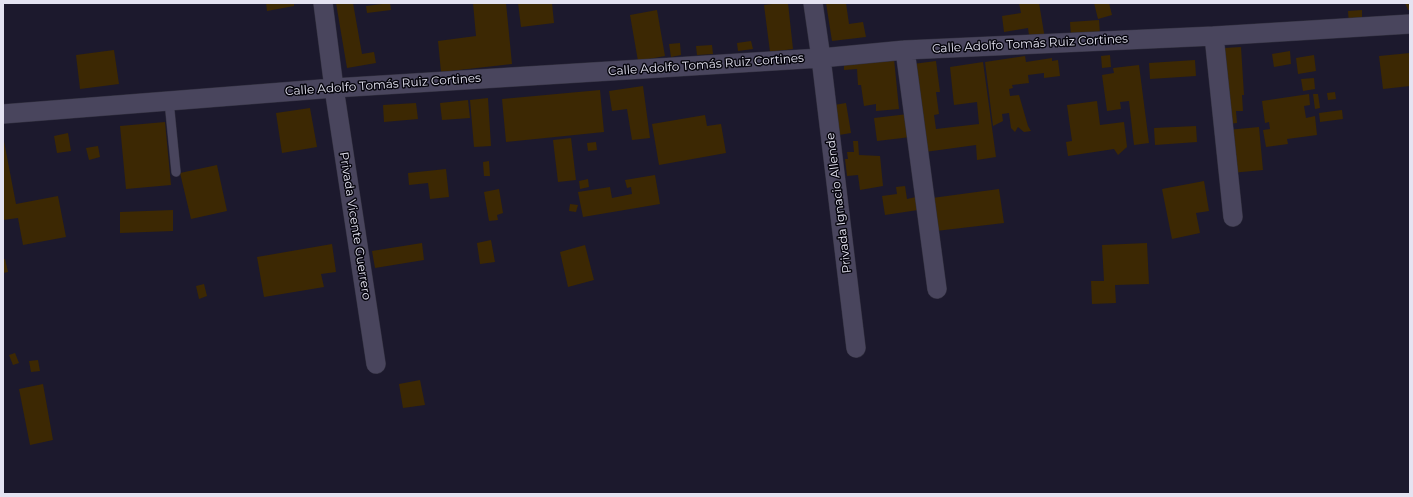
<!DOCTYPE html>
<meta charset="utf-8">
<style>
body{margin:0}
#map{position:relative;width:1413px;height:497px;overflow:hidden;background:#1c192d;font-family:Montserrat,sans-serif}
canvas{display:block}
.frame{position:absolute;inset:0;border:4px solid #e4e3f1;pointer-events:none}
</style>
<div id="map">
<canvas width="1413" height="497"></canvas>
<div class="frame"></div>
</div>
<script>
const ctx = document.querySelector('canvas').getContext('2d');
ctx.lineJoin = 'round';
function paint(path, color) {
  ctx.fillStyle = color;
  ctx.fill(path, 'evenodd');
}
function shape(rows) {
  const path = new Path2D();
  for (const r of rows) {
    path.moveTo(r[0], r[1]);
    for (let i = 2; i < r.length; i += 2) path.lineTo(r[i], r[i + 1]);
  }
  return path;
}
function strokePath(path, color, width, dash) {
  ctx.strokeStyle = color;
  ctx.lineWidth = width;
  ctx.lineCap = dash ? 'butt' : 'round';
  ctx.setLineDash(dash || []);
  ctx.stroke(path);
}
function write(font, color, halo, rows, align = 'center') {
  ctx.font = font + ' Montserrat,sans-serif';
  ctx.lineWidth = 3;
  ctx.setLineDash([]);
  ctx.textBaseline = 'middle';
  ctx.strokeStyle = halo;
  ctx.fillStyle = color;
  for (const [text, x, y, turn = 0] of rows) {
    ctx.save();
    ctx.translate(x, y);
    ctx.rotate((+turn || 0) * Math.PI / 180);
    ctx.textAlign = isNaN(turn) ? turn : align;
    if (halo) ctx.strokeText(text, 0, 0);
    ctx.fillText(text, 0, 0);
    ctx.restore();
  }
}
const building = shape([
 [266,3,294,3,294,6,267,11],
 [336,3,353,3,362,54,374,52,376,63,347,68],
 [390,3,391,10,367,13,366,6],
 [473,3,506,3,512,64,441,72,438,41,476,36],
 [518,3,552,3,554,23,521,27],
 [780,3,788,3,793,49,770,52,764,5],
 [826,3,846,3,849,24,863,22,866,37,832,41],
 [1019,3,1039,3,1045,39,1030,42,1028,28,1004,32,1002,16,1021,13],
 [1094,3,1109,3,1112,15,1098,19],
 [1405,3,1410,3,1410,10,1408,10],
 [657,10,665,56,638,61,630,15],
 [1362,10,1362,24,1349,25,1348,11],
 [1099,20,1100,35,1071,36,1070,22],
 [751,41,753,49,738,51,737,43],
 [680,43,681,55,671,57,669,44],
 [712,45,713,54,697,55,696,46],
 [1241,47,1244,95,1242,95,1243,111,1236,111,1237,123,1228,124,1224,48],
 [114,50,119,84,80,89,76,55],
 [1290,51,1291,64,1274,67,1272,54],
 [1410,53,1410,86,1383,89,1379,56],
 [1110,55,1111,67,1102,68,1101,56],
 [1314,55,1316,71,1298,74,1296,58],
 [1025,56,1026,62,1052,58,1052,61,1058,60,1060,76,1044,78,1044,73,1028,75,1029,83,1012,85,1013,88,1009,89,1010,96,1019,95,1028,126,1031,131,1024,132,1018,127,1015,132,1011,128,1009,113,1002,114,1003,121,993,126,985,62],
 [894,59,899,109,876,111,876,104,864,106,861,85,858,85,857,69,844,70,844,64],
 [1195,60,1196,76,1150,79,1149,63],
 [936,61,940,92,936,92,939,114,934,115,936,129,979,124,977,102,954,105,950,67,983,62,996,157,977,160,976,145,925,152,913,64],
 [1139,65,1149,143,1134,145,1129,101,1120,102,1121,109,1107,111,1102,75,1114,73,1113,68],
 [1314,78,1315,89,1303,91,1301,79],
 [643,86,650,138,632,140,627,109,612,111,609,91],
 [600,90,604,132,506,142,502,99],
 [1335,92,1336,99,1328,100,1327,93],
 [1309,94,1310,105,1304,106,1306,118,1315,116,1317,135,1287,139,1288,144,1266,147,1263,130,1270,129,1269,122,1265,123,1262,101],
 [1313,94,1318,94,1320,108,1315,109],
 [488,98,491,146,474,147,470,100],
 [468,100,470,118,442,120,440,103],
 [1097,101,1100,125,1124,122,1127,147,1118,155,1114,149,1068,156,1066,142,1072,141,1067,105],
 [416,103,418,119,384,122,383,105],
 [846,103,851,133,839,135,834,105],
 [310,108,317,147,282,153,276,113],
 [1342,110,1343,119,1320,122,1319,113],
 [908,114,911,137,877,141,874,118],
 [705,115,707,126,721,124,726,153,659,165,652,124],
 [165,122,171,185,126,189,120,126],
 [1196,126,1197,142,1155,145,1154,128],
 [1259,127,1263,170,1231,173,1227,130],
 [68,133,71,151,57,153,54,136],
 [3,136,16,204,58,196,66,237,23,245,18,218,3,220],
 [571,138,576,180,558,182,553,140],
 [853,141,858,141,859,155,880,156,883,186,860,190,858,175,847,176,845,159,848,159,847,152,854,152],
 [596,142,597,150,588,151,587,143],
 [98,146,100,157,89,160,86,148],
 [489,161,490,176,484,176,483,162],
 [217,165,227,211,191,219,180,173],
 [446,169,449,197,430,199,428,183,409,185,408,173],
 [655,175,660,204,583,217,578,192,610,187,612,198,632,194,631,187,627,188,625,180],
 [588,179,589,187,580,189,579,181],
 [1204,181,1209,211,1196,213,1200,233,1172,239,1162,189],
 [905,186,907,199,916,197,918,210,885,215,882,196,897,194,896,187],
 [499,189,503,213,497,215,498,220,489,221,484,192],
 [999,189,1004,223,936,231,932,198],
 [570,204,578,205,576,212,569,211],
 [173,210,173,231,120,233,120,212],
 [491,240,495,262,480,264,477,243],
 [422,243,424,260,375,268,372,251],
 [1147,243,1149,284,1115,285,1116,303,1092,304,1091,281,1104,281,1102,245],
 [332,244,336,272,321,274,324,287,264,297,257,257],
 [585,245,594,280,568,287,560,252],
 [3,259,5,259,8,272,3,273],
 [204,284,207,296,199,299,196,286],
 [15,353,19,363,13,365,9,355],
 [38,360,40,371,31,372,29,361],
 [420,380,425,405,403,408,399,384],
 [43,384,53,440,30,445,19,389]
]);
const lane = shape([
 [169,101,176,172]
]);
const street = shape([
 [323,3,334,88,376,364],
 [813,3,821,58,856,348],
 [1214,36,1233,217],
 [905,50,937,289],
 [3,114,334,88,821,58,905,50,1214,36,1410,24]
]);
const streetNames = [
 ["Calle Adolfo Tomás Ruiz Cortines",1030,44,-3],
 ["Calle Adolfo Tomás Ruiz Cortines",706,65,-4],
 ["Calle Adolfo Tomás Ruiz Cortines",383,85,-4],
 ["Privada Ignacio Allende",839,203,-97],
 ["Privada Vicente Guerrero",355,226,81]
];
paint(building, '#3c2803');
strokePath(lane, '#333140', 10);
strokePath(street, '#333140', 20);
strokePath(lane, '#49455d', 9);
strokePath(street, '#49455d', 19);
write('12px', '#e4e3f1', '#07060e', streetNames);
</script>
